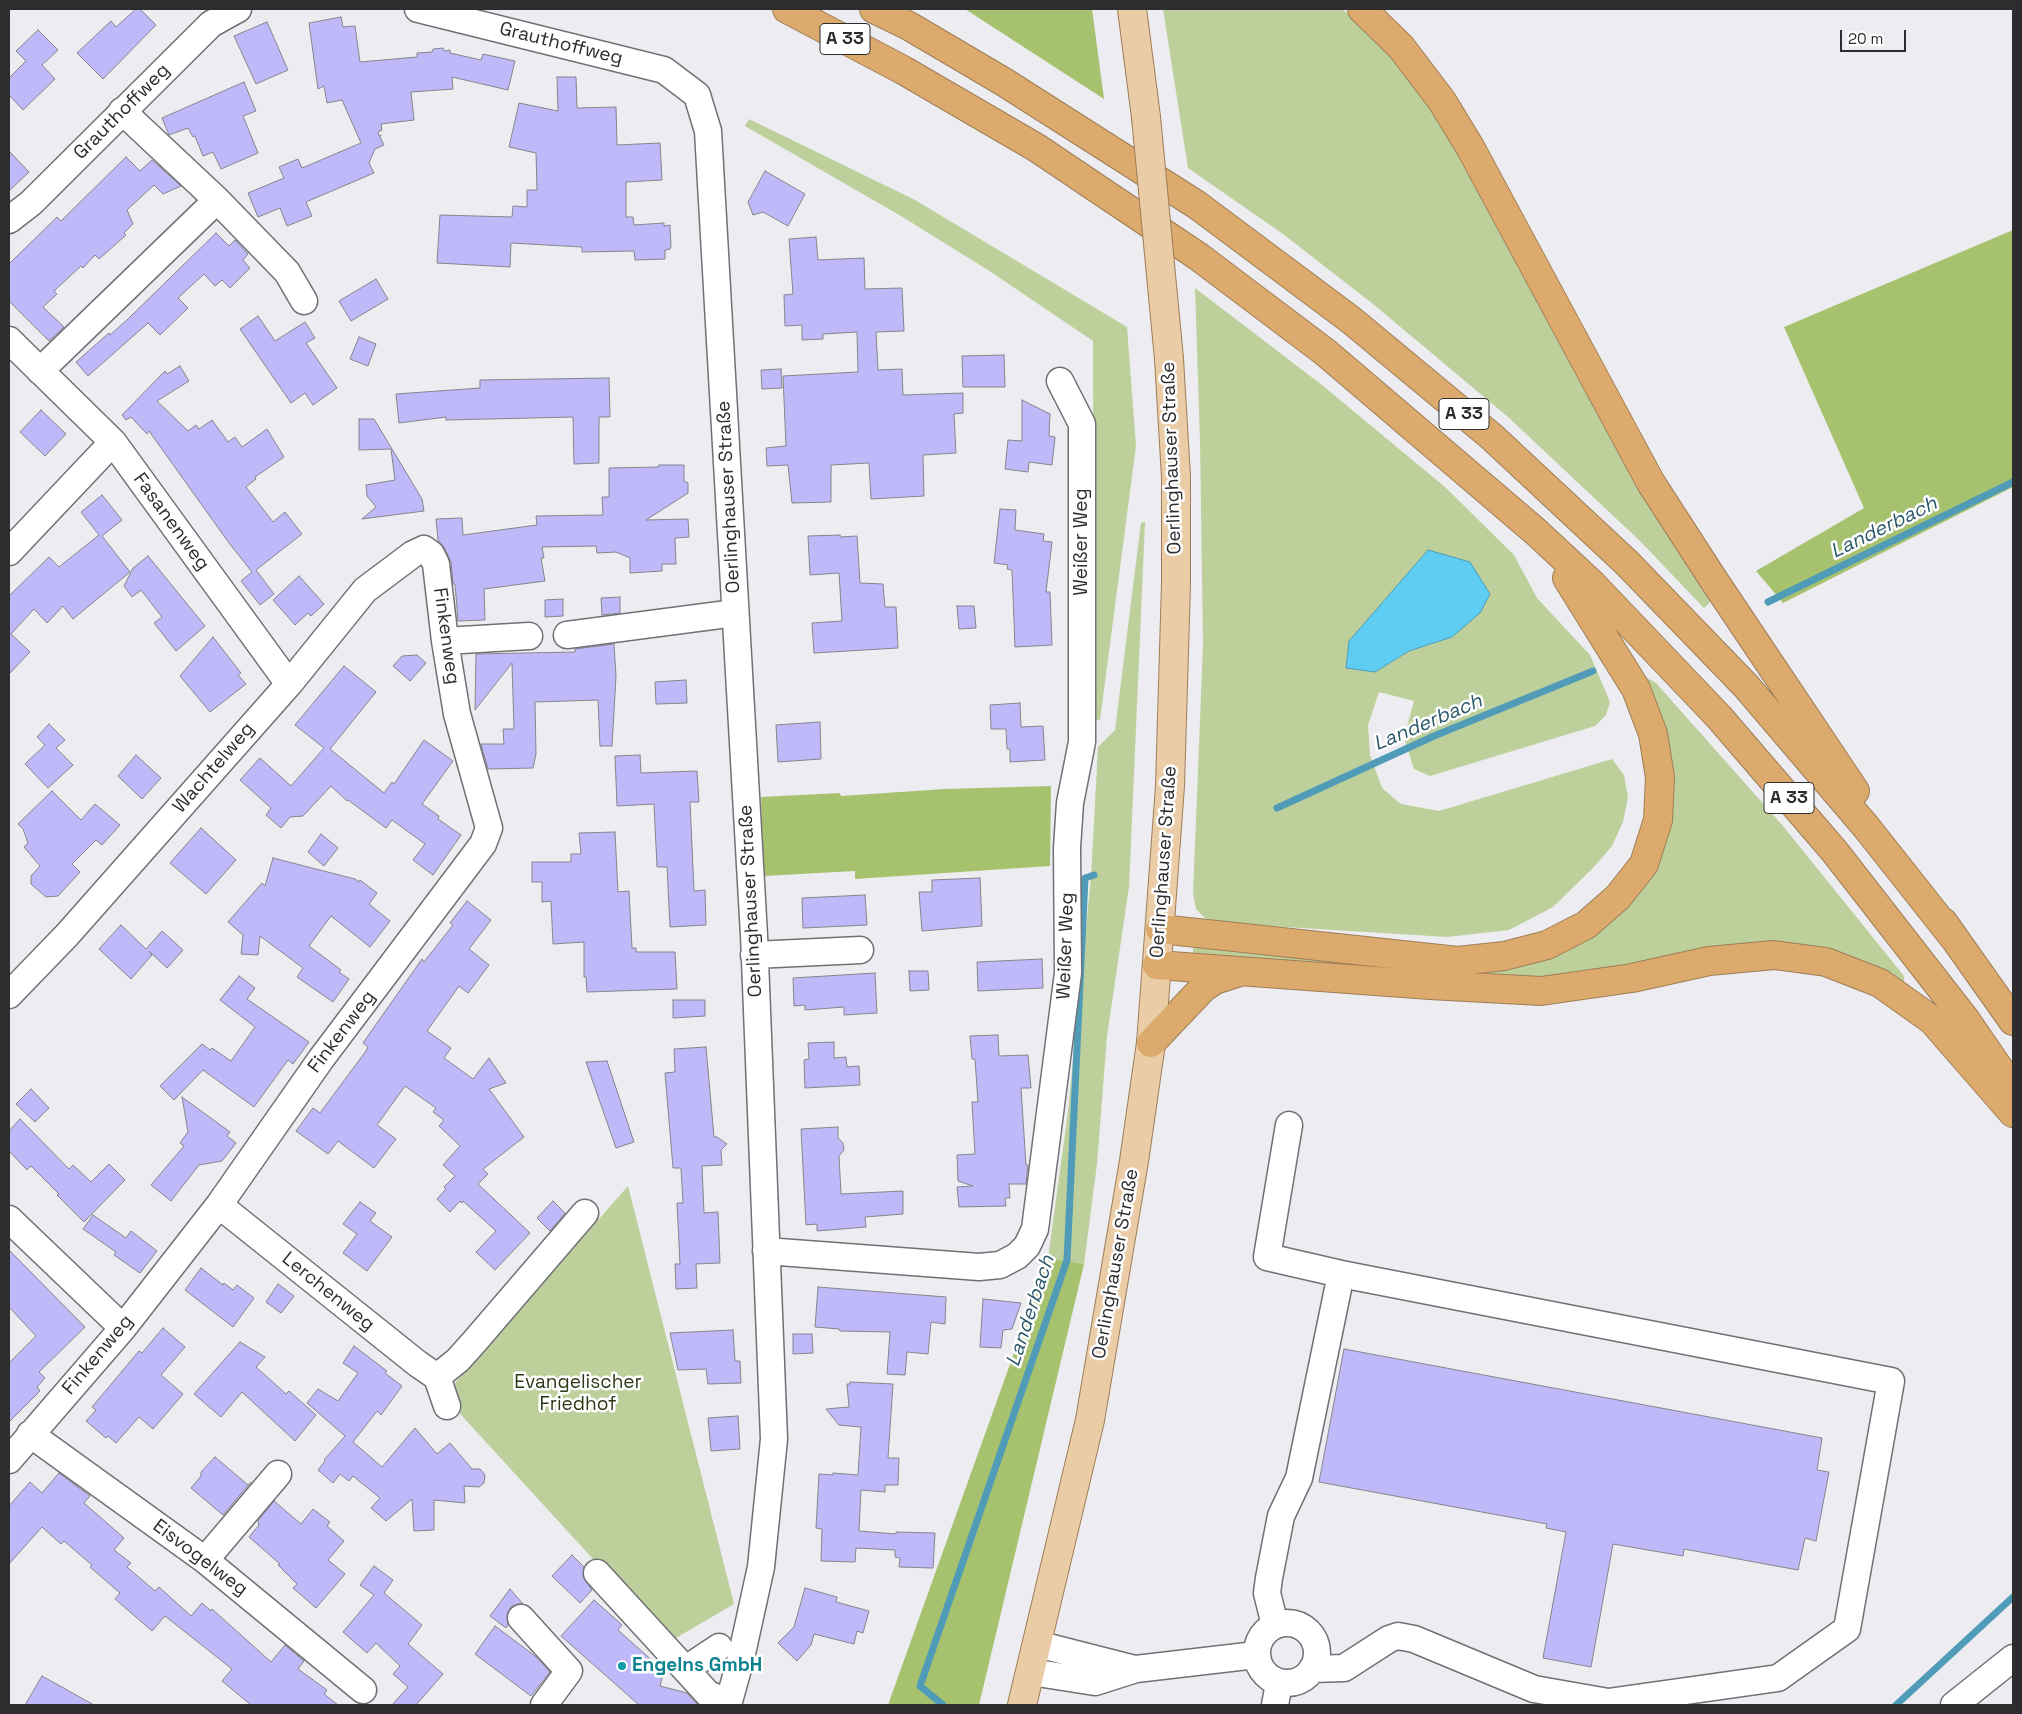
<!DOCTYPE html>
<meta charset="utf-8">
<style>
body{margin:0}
#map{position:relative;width:2022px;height:1714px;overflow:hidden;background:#ececf1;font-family:"Space Grotesk",sans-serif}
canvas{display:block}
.frame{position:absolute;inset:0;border:10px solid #2d2d2f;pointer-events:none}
.scale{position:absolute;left:1840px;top:30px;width:66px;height:22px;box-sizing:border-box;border:2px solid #2d2d2f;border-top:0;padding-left:6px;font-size:15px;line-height:18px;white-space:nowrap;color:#2d2d2f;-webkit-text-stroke:4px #fff;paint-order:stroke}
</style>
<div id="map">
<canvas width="2022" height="1714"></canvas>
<div class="frame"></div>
<div class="scale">20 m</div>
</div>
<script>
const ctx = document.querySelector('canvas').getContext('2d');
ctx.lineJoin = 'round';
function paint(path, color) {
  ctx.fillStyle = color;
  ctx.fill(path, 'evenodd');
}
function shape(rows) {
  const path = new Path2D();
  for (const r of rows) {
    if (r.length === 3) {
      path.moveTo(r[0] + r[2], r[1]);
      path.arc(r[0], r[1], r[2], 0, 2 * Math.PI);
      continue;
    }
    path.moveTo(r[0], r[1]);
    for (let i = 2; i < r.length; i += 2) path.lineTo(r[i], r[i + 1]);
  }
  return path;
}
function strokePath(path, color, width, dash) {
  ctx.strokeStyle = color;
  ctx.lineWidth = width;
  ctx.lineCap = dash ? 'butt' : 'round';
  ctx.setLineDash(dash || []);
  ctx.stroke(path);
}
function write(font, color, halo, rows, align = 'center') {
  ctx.font = font + ' "Space Grotesk",sans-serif';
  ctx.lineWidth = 5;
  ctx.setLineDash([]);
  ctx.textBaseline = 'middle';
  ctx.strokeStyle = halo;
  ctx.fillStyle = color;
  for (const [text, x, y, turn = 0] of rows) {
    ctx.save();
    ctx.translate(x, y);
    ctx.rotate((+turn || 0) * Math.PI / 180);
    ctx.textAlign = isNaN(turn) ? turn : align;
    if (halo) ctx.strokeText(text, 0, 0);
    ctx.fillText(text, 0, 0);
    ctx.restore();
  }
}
const green = shape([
 [1163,9,1341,9,1351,15,1394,59,1434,109,1641,488,1710,602,1704,608,1639,540,1508,417,1373,304,1283,234,1188,168],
 [749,119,915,200,1127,327,1136,446,1100,720,1094,719,1093,341,991,272,901,216,745,126],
 [1195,288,1322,385,1445,487,1514,555,1537,598,1590,655,1610,702,1606,715,1595,726,1430,776,1414,769,1404,738,1414,701,1379,692,1368,725,1370,755,1382,788,1401,804,1439,811,1612,759,1624,775,1628,797,1623,822,1612,846,1592,869,1553,907,1509,930,1447,937,1221,923,1205,918,1196,909,1193,894,1203,645,1200,440],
 [1428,550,1452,637,1409,651,1375,672,1350,641],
 [1145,522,1129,887,1107,1036,1097,1164,1084,1264,1048,1258,1068,1112,1091,877,1098,747,1115,730,1141,523],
 [1647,678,1656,683,1783,826,1904,976,1904,982,1898,981,1841,954,1615,970,1543,979,1417,974,1291,961,1196,956,1193,953,1193,947,1201,944,1292,955,1576,944,1665,832],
 [628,1186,734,1604,669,1642,452,1405,454,1384]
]);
const forest = shape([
 [965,9,1092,9,1104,99],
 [2013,230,2013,487,1783,603,1756,571,1864,508,1784,327],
 [1051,786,1050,866,855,879,855,871,764,876,761,797,840,793,841,796,945,789],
 [1048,1258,1084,1264,979,1705,888,1705]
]);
const water = shape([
 [1428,550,1470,562,1490,594,1480,613,1452,637,1409,651,1375,672,1346,668,1349,641,1428,550]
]);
const stream = shape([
 [1768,602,2013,482],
 [1277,808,1434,736,1593,671],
 [943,1705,920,1686,1067,1260,1085,878,1094,875],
 [1896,1705,2013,1597]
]);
const building = shape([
 [136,9,140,9,156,25,103,79,77,53,111,21,116,27,136,9],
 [341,17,343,27,355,26,360,62,417,57,417,53,432,52,433,49,443,48,444,51,450,50,450,53,481,60,483,54,515,61,508,90,452,77,453,89,411,92,414,120,381,124,382,130,378,132,379,136,381,135,380,137,384,145,375,149,369,163,374,173,306,202,312,216,287,226,280,208,258,217,248,193,284,178,279,167,298,159,302,168,361,143,342,100,327,103,324,86,318,89,309,23,341,17],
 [267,22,288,70,256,84,234,36,267,22],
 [38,30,58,50,42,65,55,79,23,110,9,95,9,78,26,61,16,51,38,30],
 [557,77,576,77,577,108,616,107,617,145,660,143,662,180,626,182,626,217,633,217,634,225,664,223,664,226,670,225,671,247,670,249,665,250,665,259,635,260,634,251,582,252,582,247,511,243,510,267,437,263,440,215,512,217,513,206,527,207,527,190,537,190,536,153,509,147,519,103,558,111,557,77],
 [244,82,256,111,243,116,258,153,221,169,213,152,203,156,195,136,193,137,188,128,169,135,162,118,244,82],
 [9,151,29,172,9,191,9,151],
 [126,157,140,171,152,160,181,186,163,194,154,185,127,210,133,224,124,233,126,235,99,259,95,255,83,268,81,266,54,291,57,294,43,307,64,327,49,341,9,301,9,264,57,217,61,221,126,157],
 [765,171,805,194,788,226,763,212,753,215,748,202,765,171],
 [216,233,229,246,235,240,248,254,243,260,250,268,230,288,222,280,215,286,204,274,178,298,188,308,160,335,148,323,88,376,76,362,109,333,110,335,128,319,216,233],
 [816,237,818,260,864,258,865,289,902,288,904,331,876,332,878,370,902,369,903,395,963,393,963,413,954,414,956,453,923,455,924,496,871,499,869,463,831,465,831,502,792,503,788,465,767,466,766,448,786,446,783,376,858,372,857,332,823,334,823,339,802,340,802,325,785,326,784,295,793,294,789,239,816,237],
 [376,279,388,299,351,321,339,301,376,279],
 [258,316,275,341,305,322,315,338,306,343,337,388,313,405,305,393,291,403,240,329,258,316],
 [359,337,376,344,368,366,350,359,359,337],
 [1004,355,1005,387,963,387,962,356,1004,355],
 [180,366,189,381,157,401,188,431,196,425,199,429,212,420,228,442,235,437,242,447,267,429,284,457,255,477,256,479,246,487,273,522,285,512,302,534,256,570,274,594,260,605,241,581,252,572,229,543,149,431,147,434,131,417,126,420,122,415,165,371,167,374,180,366],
 [781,369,782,388,762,389,761,370,781,369],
 [609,378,610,417,599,417,599,463,574,464,573,417,446,420,446,417,399,423,396,394,480,388,480,380,609,378],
 [1022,400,1050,414,1049,436,1055,437,1052,465,1029,462,1028,472,1005,469,1008,440,1022,441,1022,400],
 [41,410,66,434,45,456,20,432,41,410],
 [359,419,374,419,422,499,424,511,362,519,376,507,367,496,366,485,395,480,391,449,359,450,359,419],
 [659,465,684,465,684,481,688,483,688,493,646,520,688,519,689,537,675,538,676,564,662,564,662,571,630,573,630,558,616,552,597,553,596,546,542,547,544,558,541,558,545,581,484,589,485,620,458,621,455,584,453,584,451,562,444,547,438,540,436,519,462,518,463,535,537,525,536,516,603,515,602,497,609,497,609,468,659,467,659,465],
 [102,495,122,520,102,536,130,572,73,619,63,606,47,623,34,609,11,634,30,652,9,674,9,596,49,557,59,567,99,535,81,512,102,495],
 [1000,509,1016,510,1015,530,1044,534,1043,541,1052,542,1046,592,1050,592,1052,645,1015,647,1012,570,1007,569,1008,565,994,563,1000,509],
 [840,535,840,537,857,536,860,583,883,584,885,607,896,607,898,648,814,653,812,623,842,621,839,573,810,575,808,536,840,535],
 [148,556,205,626,176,651,154,623,162,617,141,590,132,597,124,586,133,568,148,556],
 [299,576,324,604,311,616,308,613,295,625,273,600,299,576],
 [620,597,620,613,602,615,601,598,620,597],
 [563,599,563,616,545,617,545,600,563,599],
 [957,606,974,606,976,628,959,629,957,606],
 [213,637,241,673,238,675,246,684,210,712,180,676,213,637],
 [614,644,616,676,612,746,600,746,598,700,535,702,536,754,533,768,488,769,481,744,504,744,503,729,514,729,512,663,475,710,476,654,575,652,575,649,614,644],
 [417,655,426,663,410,681,393,666,402,656,417,655],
 [344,666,376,692,330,749,384,793,392,782,394,784,424,740,453,761,422,804,439,816,438,819,461,835,433,875,413,860,425,844,392,820,386,828,348,800,347,801,331,786,303,816,290,817,281,828,266,815,271,808,240,780,260,758,291,786,324,748,295,725,344,666],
 [686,680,687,703,656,704,655,682,686,680],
 [1020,703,1021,727,1043,726,1045,760,1010,762,1010,749,1007,749,1006,729,991,729,990,705,1020,703],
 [820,722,821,759,778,762,776,725,820,722],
 [49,724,65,740,56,748,73,765,48,788,25,764,45,745,37,737,49,724],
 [136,755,161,778,142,799,118,776,136,755],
 [640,755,641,773,697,771,699,802,690,802,694,891,705,890,706,925,670,927,667,867,657,867,654,804,617,806,615,756,640,755],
 [52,791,81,820,95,804,120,825,102,845,96,840,72,864,80,872,58,896,46,897,31,884,31,876,40,866,24,847,28,843,23,829,18,824,52,791],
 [201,828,236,860,206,894,170,863,201,828],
 [615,832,618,892,629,891,632,948,636,948,636,952,675,952,677,989,587,992,586,977,584,977,584,942,553,944,551,901,542,902,542,882,532,882,532,862,571,862,571,854,581,854,579,833,615,832],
 [321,834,338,848,324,866,308,852,321,834],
 [273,858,355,879,359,882,360,880,377,893,369,904,390,921,370,947,331,916,309,946,341,970,339,972,349,979,333,1002,297,977,303,968,260,936,258,955,241,954,243,935,228,922,262,883,265,886,273,858],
 [980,878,982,926,922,931,919,892,932,892,932,880,980,878],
 [865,895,867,925,803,928,802,898,865,895],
 [467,901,491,920,469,949,489,965,468,993,459,986,427,1031,451,1048,444,1058,473,1079,489,1058,506,1083,489,1089,524,1137,483,1169,488,1174,478,1184,530,1233,495,1270,476,1252,496,1231,463,1201,462,1203,460,1201,450,1212,437,1199,446,1189,444,1187,455,1176,443,1165,460,1146,439,1126,444,1120,433,1112,436,1108,405,1086,377,1125,396,1139,374,1168,338,1141,328,1154,296,1131,313,1108,320,1113,366,1051,368,1047,363,1043,422,959,424,962,453,925,450,923,467,901],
 [121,925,146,949,162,931,183,950,167,968,149,951,152,955,131,979,99,949,121,925],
 [1042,959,1043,988,978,991,977,962,1042,959],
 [909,971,928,971,929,990,910,991,909,971],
 [875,973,877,1013,844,1015,844,1007,805,1010,805,1005,794,1006,793,978,875,973],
 [239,976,255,988,247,999,309,1042,293,1064,288,1060,254,1107,203,1070,174,1100,160,1086,202,1044,210,1050,212,1048,231,1061,255,1027,220,1000,239,976],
 [673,1000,705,1000,705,1016,673,1018,673,1000],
 [998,1035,999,1056,1028,1055,1031,1088,1021,1088,1026,1165,1028,1165,1026,1184,1009,1184,1010,1198,1005,1198,1006,1206,959,1207,957,1187,973,1186,958,1181,957,1155,975,1154,972,1102,978,1102,975,1059,972,1059,970,1036,998,1035],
 [834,1042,834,1058,846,1057,847,1067,859,1066,860,1085,805,1088,804,1060,809,1059,808,1043,834,1042],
 [706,1047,714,1137,717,1137,727,1144,721,1150,722,1165,702,1166,704,1213,718,1212,720,1263,696,1264,697,1288,676,1289,675,1264,680,1264,677,1203,683,1203,681,1168,673,1168,665,1073,675,1072,674,1049,706,1047],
 [607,1061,634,1142,616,1148,586,1062,607,1061],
 [31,1089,49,1108,35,1122,16,1104,31,1089],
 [182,1097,230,1132,227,1136,236,1143,222,1161,199,1165,171,1201,151,1185,184,1146,180,1143,188,1132,182,1097],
 [20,1119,69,1169,73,1165,91,1182,109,1164,125,1180,84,1222,57,1195,59,1194,31,1166,27,1170,9,1151,9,1131,20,1119],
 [838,1127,838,1138,843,1143,844,1150,839,1156,841,1194,903,1191,903,1214,865,1217,866,1227,817,1231,817,1224,806,1225,801,1129,838,1127],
 [553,1201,565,1213,550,1231,537,1218,553,1201],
 [360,1202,376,1213,370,1221,392,1237,367,1271,343,1253,357,1234,343,1224,360,1202],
 [93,1215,126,1238,131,1231,157,1251,140,1273,114,1255,116,1252,83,1229,93,1215],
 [9,1250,85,1327,39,1372,45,1378,37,1387,40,1391,9,1422,9,1363,36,1336,9,1307,9,1250],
 [201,1268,223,1285,224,1283,233,1290,237,1285,254,1298,233,1327,185,1290,201,1268],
 [278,1284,294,1296,281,1313,266,1302,278,1284],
 [818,1287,946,1297,945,1324,931,1322,928,1354,907,1352,905,1375,887,1374,890,1332,840,1331,839,1329,815,1327,818,1287],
 [983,1299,1021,1303,1012,1329,1003,1330,1001,1348,980,1347,983,1299],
 [163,1328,185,1347,161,1375,183,1394,153,1429,139,1417,116,1443,108,1436,106,1438,86,1421,96,1410,92,1407,139,1351,142,1353,163,1328],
 [733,1330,735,1361,740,1361,741,1383,708,1384,706,1369,678,1370,670,1333,733,1330],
 [793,1334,812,1334,813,1353,793,1354,793,1334],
 [240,1342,265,1357,256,1367,286,1394,289,1391,316,1415,295,1441,242,1392,221,1417,194,1394,240,1342],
 [354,1346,387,1371,385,1373,402,1386,381,1415,377,1411,353,1442,382,1467,415,1428,437,1454,450,1443,472,1469,480,1469,485,1475,484,1483,479,1487,464,1486,465,1503,434,1500,434,1530,414,1531,412,1499,386,1521,371,1508,380,1498,353,1476,349,1481,340,1474,333,1483,318,1470,325,1461,324,1460,345,1436,307,1403,318,1389,338,1401,358,1373,343,1363,354,1346],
 [1344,1349,1822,1438,1817,1470,1829,1472,1816,1541,1805,1538,1798,1570,1684,1549,1683,1556,1613,1544,1591,1667,1543,1658,1566,1532,1546,1528,1547,1524,1319,1482,1344,1349],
 [850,1382,893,1384,888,1458,899,1458,898,1485,885,1485,885,1492,861,1490,859,1531,896,1534,896,1532,935,1533,933,1568,899,1567,900,1558,895,1557,895,1550,856,1548,855,1562,821,1561,822,1529,816,1528,819,1474,833,1475,833,1473,858,1475,861,1427,839,1425,826,1409,849,1407,847,1384,850,1384,850,1382],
 [738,1416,740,1449,711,1451,708,1418,738,1416],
 [215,1457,248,1485,251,1482,223,1515,191,1488,201,1476,201,1472,215,1457],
 [59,1473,90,1496,84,1503,124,1538,114,1550,131,1563,127,1567,155,1591,159,1587,191,1616,202,1603,211,1611,212,1609,271,1662,285,1645,304,1661,298,1669,327,1690,324,1694,338,1705,251,1705,222,1681,232,1669,165,1616,152,1631,115,1599,120,1593,90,1567,92,1565,64,1541,61,1544,42,1527,9,1564,9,1506,30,1482,42,1493,59,1473],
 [274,1501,301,1524,313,1509,330,1522,327,1526,344,1541,328,1560,345,1574,316,1608,293,1588,297,1584,278,1565,280,1564,249,1537,259,1525,258,1521,274,1501],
 [572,1555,584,1567,583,1577,592,1590,580,1603,552,1576,572,1555],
 [374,1566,393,1580,384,1593,422,1625,408,1644,443,1674,416,1705,392,1705,408,1687,393,1674,400,1666,376,1643,367,1653,343,1632,374,1595,360,1585,374,1566],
 [805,1588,837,1597,836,1602,869,1611,863,1633,857,1631,854,1644,814,1634,811,1645,797,1661,778,1643,794,1627,805,1588],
 [510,1589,523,1604,517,1604,511,1607,507,1614,508,1625,506,1628,490,1616,510,1589],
 [594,1600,622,1625,618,1630,664,1671,660,1686,687,1693,698,1705,639,1705,561,1636,594,1600],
 [495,1626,535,1656,550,1672,531,1696,475,1654,495,1626],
 [42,1676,94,1705,25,1705,42,1676]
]);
const minor = shape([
 [418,9,664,70,697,95,708,131,754,935,774,1439,761,1567,741,1658,728,1705],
 [122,111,217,200,287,272,304,301],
 [9,220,31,203,211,24,238,9],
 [9,340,113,442,289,684],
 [40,371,217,200],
 [9,552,113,442],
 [567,635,735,613],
 [445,641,529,636],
 [754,955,860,950],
 [9,995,67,935,289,684,365,590,413,554,424,549,431,554,436,564,445,641,457,714,489,828,483,844,321,1059,219,1205,123,1328,9,1460],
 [1289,1125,1267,1257,1341,1274],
 [219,1205,418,1364,437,1377,458,1360,475,1341,585,1213],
 [9,1219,123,1328],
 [766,1251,979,1267,1000,1265,1017,1256,1027,1246,1035,1229,1068,973,1067,848,1070,803,1082,742,1082,424,1060,381],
 [437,1377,447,1406],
 [30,1434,205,1560,363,1690],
 [205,1560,278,1474],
 [597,1573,708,1694,728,1702],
 [521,1618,569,1671,544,1705],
 [1287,1653,30],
 [1275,1625,1267,1593,1269,1578,1281,1516,1299,1478,1341,1274,1891,1381,1847,1629,1778,1678,1608,1702,1534,1689,1414,1639,1398,1636,1389,1639,1344,1668,1312,1669],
 [1037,1644,1135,1669],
 [686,1669,719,1647],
 [1031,1672,1095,1682,1136,1669,1256,1655],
 [1275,1705,1279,1683],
 [1954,1705,2013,1658]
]);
const major = shape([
 [1132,9,1146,117],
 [1022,1705,1090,1420,1134,1161,1151,1043,1170,786,1176,583,1176,477,1169,359]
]);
const highway = shape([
 [787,9,903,70,1037,148,1199,257,1325,352,1535,531,1592,584,1719,717,1835,852,1965,1019,2013,1089],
 [874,9,909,26,1004,82,1197,205,1351,320,1492,437,1627,563,1746,686,1867,828,1954,938],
 [1362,9,1401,47,1442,101,1470,147,1651,483,1713,579,1855,791],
 [1943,922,2013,1021],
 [1160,929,1458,961,1504,956,1547,945,1586,925,1618,897,1644,864,1658,820,1660,777,1653,734,1636,689,1567,578],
 [1157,965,1430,985,1541,991,1632,978,1709,961,1774,955,1826,962,1880,983,1932,1020,2013,1113],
 [1151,1043,1204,987,1215,980,1237,973]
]);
const majorBridge = shape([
 [1146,117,1169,359]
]);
const markers = [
 [622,1666,5,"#0f9aa8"]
];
const shields = [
 [845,39,50],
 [1464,414,50],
 [1789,798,50]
];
const shieldNames = [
 ["A 33",845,39],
 ["A 33",1464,414],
 ["A 33",1789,798]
];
const streetNames = [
 ["Grauthoffweg",561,44,14],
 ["Grauthoffweg",122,112,-45],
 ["Oerlinghauser Straße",1172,458,-92],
 ["Oerlinghauser Straße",729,497,-93],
 ["Fasanenweg",171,522,54],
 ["Weißer Weg",1082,542,-90],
 ["Finkenweg",446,636,82],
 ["Wachtelweg",214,768,-49],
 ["Oerlinghauser Straße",1164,862,-86],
 ["Oerlinghauser Straße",751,901,-93],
 ["Weißer Weg",1066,946,-88],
 ["Finkenweg",342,1032,-53],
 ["Oerlinghauser Straße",1116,1264,-80],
 ["Lerchenweg",328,1292,39],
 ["Finkenweg",98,1355,-50],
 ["Eisvogelweg",200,1558,37]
];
const parkNames = [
 ["Evangelischer",578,1383],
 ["Friedhof",578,1405]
];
const cultureNames = [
 ["Engelns GmbH",632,1666]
];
const waterNames = [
 ["Landerbach",1884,528,-26],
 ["Landerbach",1428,723,-23],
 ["Landerbach",1031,1311,-72]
];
paint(green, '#bdd09b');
paint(forest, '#a7c26f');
paint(water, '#5fccf2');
strokePath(water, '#509cb8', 1);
strokePath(stream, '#509cb8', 7);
paint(building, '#bfb9fa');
strokePath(building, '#85858a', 1);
strokePath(minor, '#707075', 29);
strokePath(major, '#9f7e57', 30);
strokePath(highway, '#9f7e57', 30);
strokePath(minor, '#fff', 26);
strokePath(major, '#eacca7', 28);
strokePath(highway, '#dcaa6c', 28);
strokePath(majorBridge, '#9f7e57', 30, []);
strokePath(majorBridge, '#eacca7', 28);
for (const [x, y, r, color] of markers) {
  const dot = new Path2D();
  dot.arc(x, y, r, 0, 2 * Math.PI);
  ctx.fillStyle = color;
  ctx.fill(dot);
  strokePath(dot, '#fff', 2);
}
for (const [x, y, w] of shields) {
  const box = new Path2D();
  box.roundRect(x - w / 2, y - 15.5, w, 31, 4);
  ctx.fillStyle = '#fff';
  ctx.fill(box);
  strokePath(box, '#2d2d2f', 1);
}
write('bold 18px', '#2d2d2f', null, shieldNames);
write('19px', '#2d2d2f', '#fff', streetNames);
write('19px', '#2d3815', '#fff', parkNames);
write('bold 19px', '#0d838f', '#fff', cultureNames, 'left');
write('italic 20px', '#2b5969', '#fff', waterNames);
</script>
